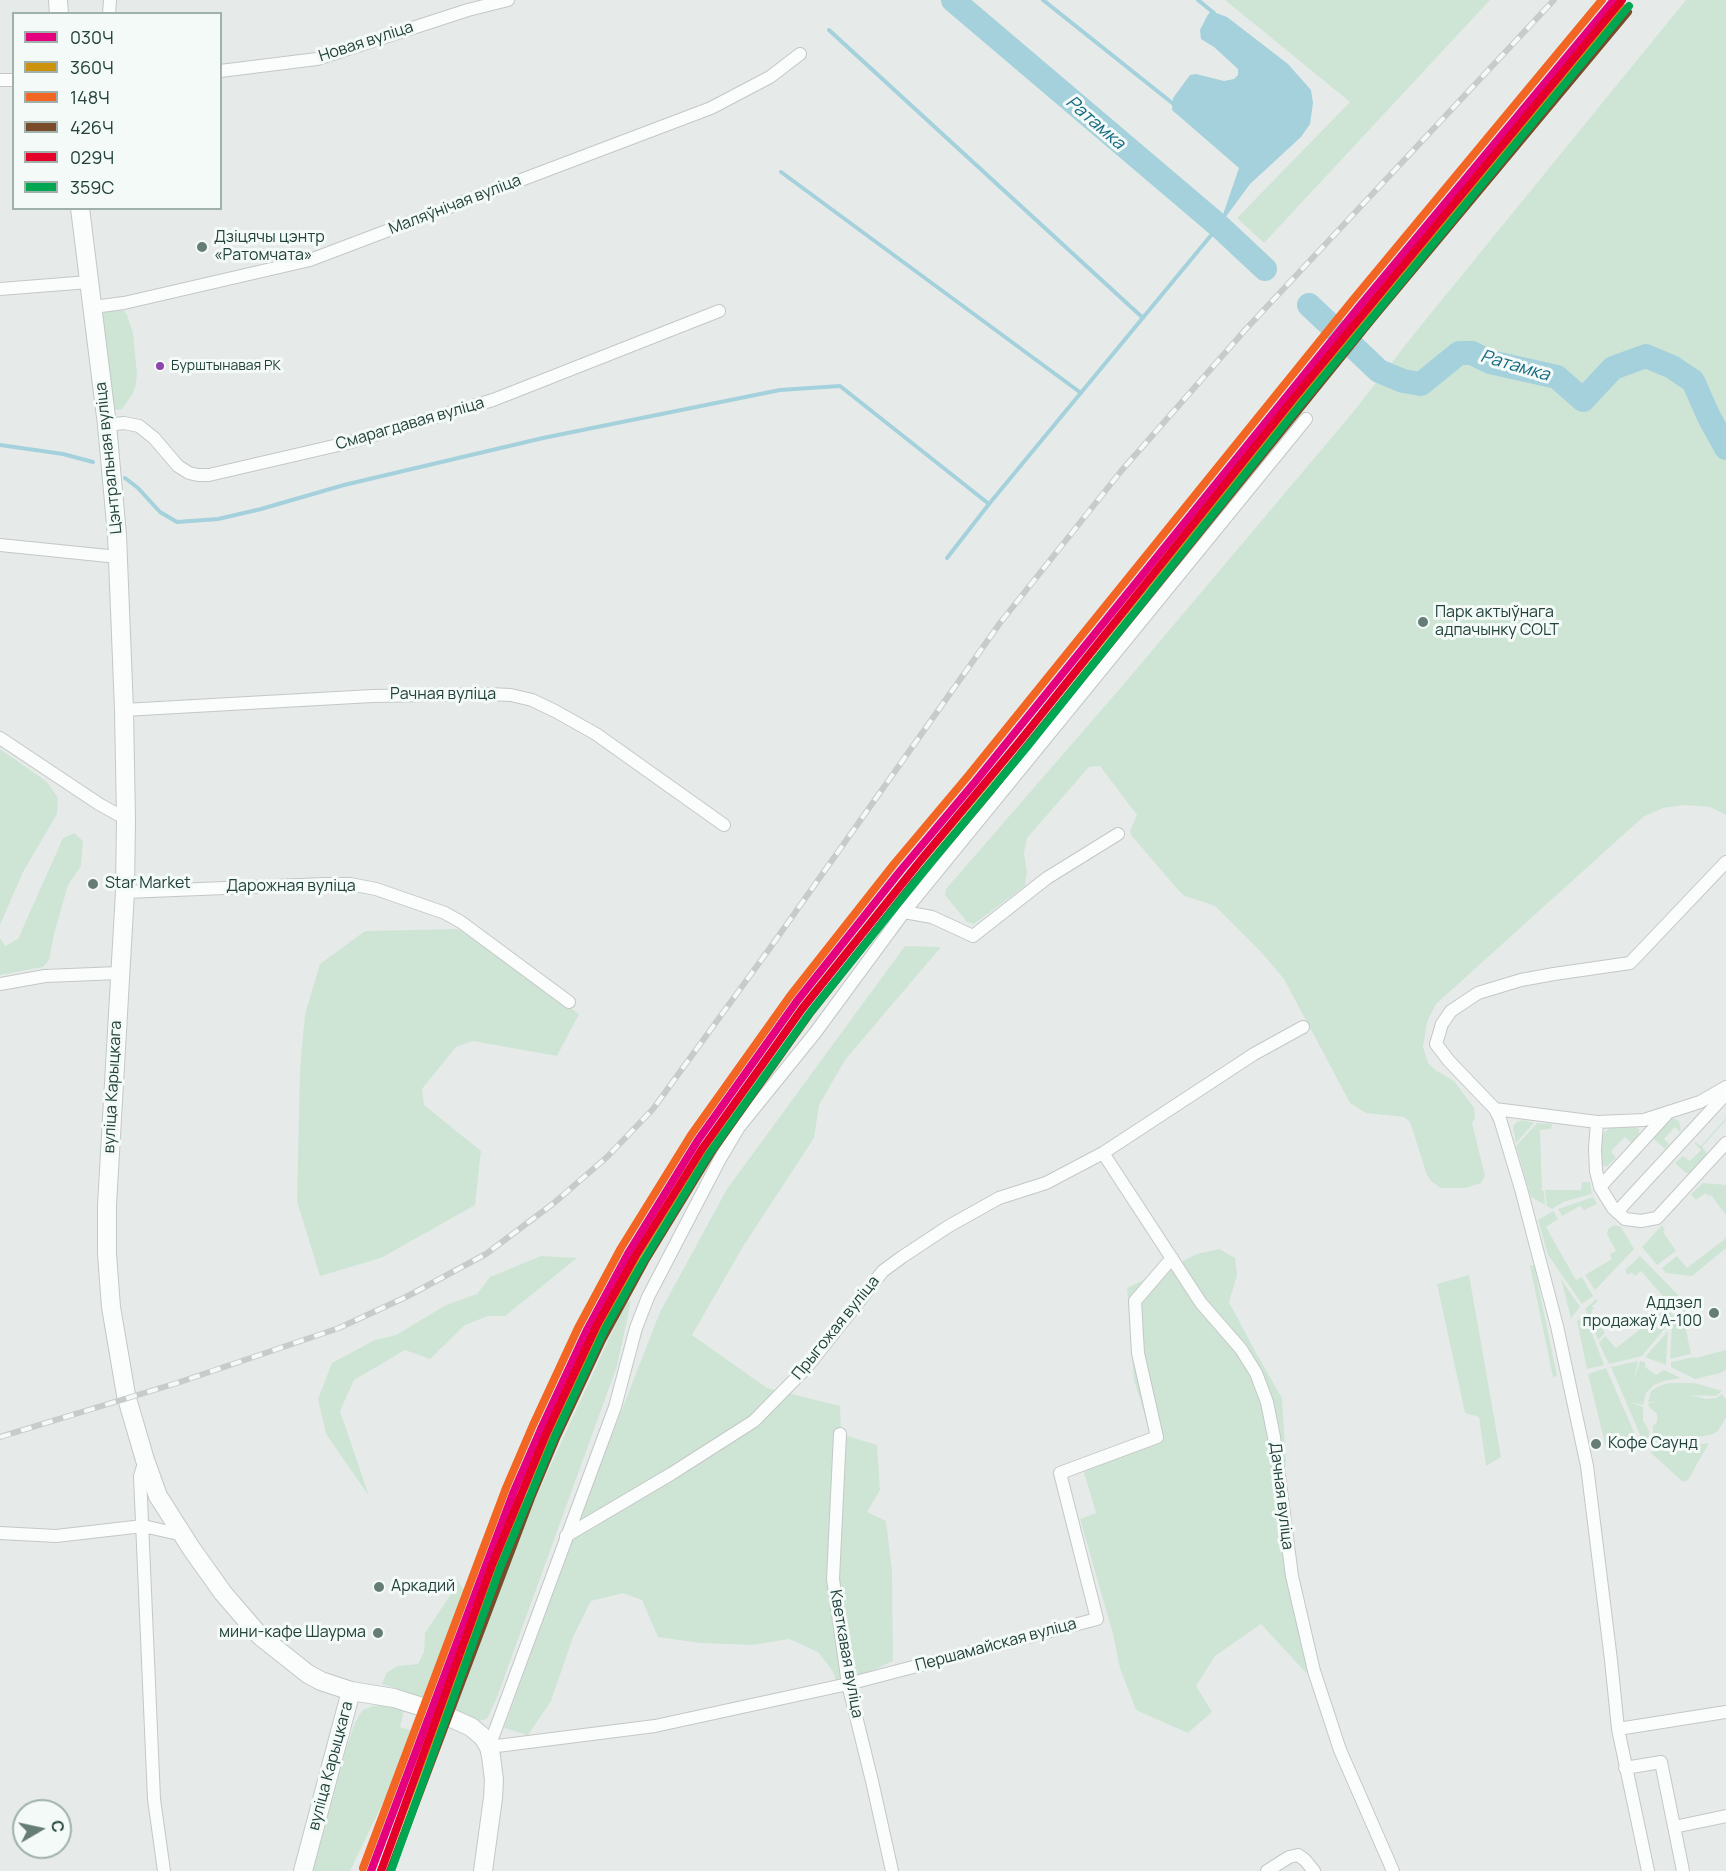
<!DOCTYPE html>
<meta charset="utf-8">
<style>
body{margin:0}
#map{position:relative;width:1726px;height:1871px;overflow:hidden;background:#e6ebe9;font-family:Manrope,sans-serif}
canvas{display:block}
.legend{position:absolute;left:12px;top:12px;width:210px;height:198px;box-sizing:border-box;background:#f4faf7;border:2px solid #a0b0ab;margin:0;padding:8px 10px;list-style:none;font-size:18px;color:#21413a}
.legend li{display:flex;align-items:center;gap:12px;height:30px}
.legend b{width:30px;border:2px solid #a0b0ab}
.north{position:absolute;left:12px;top:1799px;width:60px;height:60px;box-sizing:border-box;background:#f4faf7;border:2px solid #a0b0ab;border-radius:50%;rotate:81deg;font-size:16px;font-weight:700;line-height:24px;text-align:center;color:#21413a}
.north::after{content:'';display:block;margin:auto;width:21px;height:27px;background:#667c77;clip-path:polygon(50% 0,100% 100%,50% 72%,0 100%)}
</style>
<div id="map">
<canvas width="1726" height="1871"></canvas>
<ul class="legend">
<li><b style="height:8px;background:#e5007d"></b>030Ч</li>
<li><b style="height:8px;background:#cc920c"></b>360Ч</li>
<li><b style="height:8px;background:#f26522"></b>148Ч</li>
<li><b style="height:8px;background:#7a4b2a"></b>426Ч</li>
<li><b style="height:8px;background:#e4002b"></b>029Ч</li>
<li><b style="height:8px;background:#00a651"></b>359С</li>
</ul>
<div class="north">С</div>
</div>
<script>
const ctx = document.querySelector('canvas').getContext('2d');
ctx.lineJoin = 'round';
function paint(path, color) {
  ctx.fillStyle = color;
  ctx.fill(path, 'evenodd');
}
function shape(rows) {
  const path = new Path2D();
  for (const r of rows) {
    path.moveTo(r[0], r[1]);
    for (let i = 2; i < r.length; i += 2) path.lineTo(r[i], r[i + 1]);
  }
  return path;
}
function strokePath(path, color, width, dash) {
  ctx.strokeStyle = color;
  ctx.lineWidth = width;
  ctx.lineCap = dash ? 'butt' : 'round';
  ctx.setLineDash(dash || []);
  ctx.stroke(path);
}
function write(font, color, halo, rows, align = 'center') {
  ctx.font = font + ' Manrope,sans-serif';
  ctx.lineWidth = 6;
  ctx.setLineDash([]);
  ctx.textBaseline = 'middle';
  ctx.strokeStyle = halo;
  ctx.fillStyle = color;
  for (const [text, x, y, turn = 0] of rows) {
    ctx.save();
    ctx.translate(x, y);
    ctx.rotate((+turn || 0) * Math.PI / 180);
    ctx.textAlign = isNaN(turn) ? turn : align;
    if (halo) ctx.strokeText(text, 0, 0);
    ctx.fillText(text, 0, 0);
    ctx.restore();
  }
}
const green = shape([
 [1225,0,1490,0,1264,243,1237,218,1350,102],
 [1686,0,1726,0,1726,815,1710,807,1684,805,1663,808,1643,817,1436,1004,1427,1022,1423,1047,1428,1063,1437,1071,1454,1081,1474,1108,1475,1118,1472,1123,1485,1176,1481,1183,1465,1188,1441,1188,1432,1182,1427,1175,1410,1122,1404,1117,1366,1113,1350,1103,1284,979,1261,952,1215,906,1185,896,1179,891,1131,835,1130,831,1137,815,1100,766,1089,767,1027,838,1024,853,1027,872,1025,886,974,924,967,922,945,895,946,889,1123,685,1354,411,1414,334],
 [114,310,124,311,127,315,133,333,137,374,136,384,132,395,122,409,116,410,113,406,102,316,105,312],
 [0,749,47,782,58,798,57,814,23,872,0,925],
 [74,833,83,841,81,866,68,885,54,934,49,960,43,967,0,975,0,938,5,946,18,939,63,838],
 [458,929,579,1014,557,1056,473,1041,456,1047,422,1089,424,1105,481,1151,475,1205,381,1258,320,1276,297,1201,300,1069,305,1014,320,964,365,931],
 [905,946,941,947,845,1060,819,1105,814,1138,744,1245,692,1335,767,1388,840,1406,841,1434,877,1445,880,1490,867,1512,886,1521,892,1571,893,1661,863,1675,836,1681,832,1670,818,1652,789,1639,752,1645,700,1643,658,1637,642,1600,623,1593,591,1601,573,1637,551,1701,528,1735,504,1728,584,1507,660,1312,727,1189],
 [1673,1118,1679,1121,1681,1130,1680,1132,1675,1127,1664,1139,1669,1144,1665,1149,1653,1138],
 [1726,1118,1726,1120,1702,1147,1706,1152,1707,1156,1691,1173,1686,1173,1675,1163,1683,1156,1690,1161,1701,1150,1694,1143,1695,1142,1701,1146],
 [1523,1120,1534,1123,1516,1143,1513,1126,1517,1122],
 [1537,1123,1552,1124,1551,1129,1540,1130,1542,1191,1544,1191,1545,1205,1531,1197,1516,1146],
 [1634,1126,1639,1129,1639,1135,1633,1142,1630,1142,1625,1137,1611,1151,1616,1158,1606,1167,1601,1165,1602,1134,1610,1128],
 [1582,1182,1590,1182,1592,1194,1563,1202,1552,1209,1547,1206,1545,1190,1581,1190],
 [1703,1183,1726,1185,1726,1215,1711,1195,1708,1196,1706,1193,1696,1200,1691,1194],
 [1593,1197,1597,1204,1584,1210,1580,1206,1562,1216,1558,1209],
 [1553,1211,1558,1219,1546,1227,1576,1280,1582,1277,1593,1296,1582,1304,1548,1255,1538,1220],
 [1614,1225,1621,1227,1634,1249,1595,1290,1585,1275,1612,1259,1610,1254,1616,1251,1607,1234,1608,1229],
 [1662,1225,1665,1230,1663,1232,1676,1251,1657,1265,1642,1247],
 [1726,1238,1726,1248,1692,1276,1666,1273,1662,1268,1677,1256,1687,1268],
 [1219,1249,1235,1258,1237,1275,1229,1302,1255,1351,1282,1398,1286,1461,1278,1513,1307,1674,1261,1624,1215,1656,1196,1686,1212,1712,1188,1733,1136,1710,1120,1668,1113,1634,1080,1519,1096,1513,1083,1469,1151,1435,1134,1380,1127,1288,1197,1254],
 [541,1256,577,1258,505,1316,488,1316,465,1325,430,1359,405,1350,354,1380,340,1411,369,1496,326,1434,318,1399,332,1363,375,1340,396,1335,446,1305,477,1294,490,1277],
 [1640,1256,1684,1301,1677,1314,1664,1304,1667,1301,1641,1271,1635,1276,1631,1272,1628,1275,1625,1270],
 [1534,1265,1557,1376,1553,1377,1530,1266],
 [1469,1275,1501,1457,1486,1466,1479,1417,1465,1413,1437,1284],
 [1561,1279,1580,1307,1571,1318],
 [1596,1299,1598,1301,1592,1306,1594,1308,1591,1312,1605,1333,1598,1340,1585,1309],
 [631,1301,617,1366,496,1700,487,1719,478,1721,450,1710,448,1704,506,1562,626,1302],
 [1686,1305,1691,1309,1688,1311,1690,1318,1684,1320,1691,1354,1670,1359,1672,1325,1682,1314],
 [1666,1309,1675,1316,1642,1356,1609,1364,1599,1343,1605,1336,1616,1348],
 [1585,1315,1604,1365,1587,1369,1577,1321],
 [1668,1331,1666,1365,1645,1357],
 [1726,1350,1726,1370,1720,1373,1695,1379,1671,1367,1671,1362,1694,1357,1695,1358],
 [1638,1361,1634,1380,1640,1361,1645,1362,1645,1367,1656,1375,1664,1370,1681,1378,1664,1381,1654,1385,1646,1393,1643,1405,1629,1402,1643,1407,1643,1420,1649,1431,1648,1443,1644,1444,1611,1367],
 [1606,1368,1640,1446,1607,1452,1588,1374],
 [1669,1383,1695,1383,1722,1391,1716,1396,1691,1395,1706,1399,1716,1398,1722,1394,1726,1399,1726,1418,1717,1432,1711,1435,1653,1443,1653,1426,1657,1422,1657,1414,1648,1406,1649,1403,1658,1402,1648,1402,1651,1391,1659,1386],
 [1709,1443,1688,1480,1683,1482,1650,1452],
 [457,1579,464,1590,426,1696,421,1697,382,1684,387,1672,398,1666,418,1664,424,1652,425,1633,451,1594],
 [384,1705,404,1710,400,1727,413,1731,390,1788,350,1871,313,1871,346,1749,355,1722,363,1710,373,1706]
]);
const water = shape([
 [1211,11,1227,17,1288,64,1311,90,1313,103,1310,124,1301,137,1250,184,1219,226,1239,168,1172,110,1173,98,1190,75,1196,74,1224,81,1234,79,1238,75,1238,69,1214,47,1201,39,1200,30,1207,16]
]);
const stream = shape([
 [1043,0,1176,106],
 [1198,0,1214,13],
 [829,30,1143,318],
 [781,172,1081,393],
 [0,445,63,454,93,462],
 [125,478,138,488,160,512,177,522,218,519,261,509,344,485,543,438,780,390,840,386,989,504,1222,222],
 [947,558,989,504]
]);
const river = shape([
 [953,0,1219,226,1265,269],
 [1309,305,1379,371,1403,381,1421,384,1459,353,1472,353,1490,362,1557,377,1583,400,1613,368,1646,356,1672,367,1693,381,1709,417,1726,448]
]);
const street = shape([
 [109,14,110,0],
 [220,71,317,59,468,10,508,0],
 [0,80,14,80],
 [0,289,89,282],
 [93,307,124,303,310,260,711,108,770,77,800,54],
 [107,425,124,423,139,426,154,438,178,466,189,473,198,475,209,475,347,443,493,400,719,311],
 [0,545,118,557],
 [124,710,372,696,489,694,511,695,532,700,555,711,596,734,724,825],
 [0,738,99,804,126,819],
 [125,892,325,884,350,884,376,889,445,913,461,922,569,1002],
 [904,912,932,917,973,936,1047,878,1118,834],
 [0,984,45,976,119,973],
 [1726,1087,1700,1102,1644,1120,1597,1122,1595,1149,1596,1171,1600,1187,1613,1208,1625,1219,1641,1221,1657,1218,1726,1143],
 [1495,1109,1597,1122],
 [1103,1153,1201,1303,1241,1349,1256,1373,1267,1402,1274,1437,1292,1576,1314,1671,1340,1750,1393,1871],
 [1600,1187,1666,1115],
 [1617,1212,1726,1094],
 [1172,1258,1135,1301,1138,1353,1157,1437,1060,1473,1097,1619,848,1684,655,1726,489,1747,615,1407,636,1328,648,1297,720,1159,739,1127,815,1033,904,912,1306,419],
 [840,1434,833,1579,848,1684,872,1781,892,1871],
 [145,1460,140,1476,154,1799,164,1871],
 [0,1533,56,1536,143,1526,183,1535],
 [566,1536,671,1474,754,1421,807,1367,883,1271,902,1257,949,1226,999,1198,1046,1183,1103,1153,1254,1054,1303,1027],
 [1618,1729,1726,1712],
 [1625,1768,1661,1762,1683,1871],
 [1674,1827,1726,1816],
 [1267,1871,1289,1857,1298,1855,1305,1860,1314,1871],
 [1648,1871,1618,1729,1611,1660,1587,1466,1557,1326,1521,1189,1500,1119,1495,1109,1449,1061,1436,1044,1442,1024,1451,1011,1478,993,1521,980,1554,974,1630,963,1726,862]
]);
const secondary = shape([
 [58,0,59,14],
 [80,208,107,425,117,535,124,710,126,819,125,892,107,1205,107,1254,111,1307,126,1395,145,1460,158,1496,191,1548,223,1593,260,1636,308,1674,321,1681,351,1691,394,1698,438,1712,471,1727,483,1737,489,1747,491,1756,494,1780,493,1798,483,1871],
 [303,1871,351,1691]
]);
const rail = shape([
 [0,1437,177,1383,339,1328,406,1297,486,1254,554,1203,607,1157,653,1109,770,948,1000,623,1122,470,1246,329,1554,0]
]);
const rail1 = shape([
 [371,1871,514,1491,541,1429,586,1332,629,1252,698,1140,797,1001,901,870,975,782,1359,307,1614,0]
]);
const rail2 = shape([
 [381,1871,522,1494,549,1433,594,1336,637,1256,706,1145,804,1006,908,876,982,788,1366,313,1621,6]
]);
const rail3 = shape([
 [363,1868,506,1488,533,1425,578,1328,621,1248,691,1135,790,996,894,864,968,776,1352,301,1602,0]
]);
const rail4 = shape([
 [390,1871,531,1498,557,1436,602,1340,645,1261,713,1150,811,1012,915,881,989,793,1373,318,1628,12]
]);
const rail5 = shape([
 [381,1871,492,1565,547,1432,597,1325,636,1255,702,1149,802,1009,921,860,1020,741,1294,398,1622,0]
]);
const rail6 = shape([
 [391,1871,500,1568,555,1436,605,1329,644,1260,709,1154,809,1014,928,866,1027,747,1301,404,1629,6]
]);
const markers = [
 [202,247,6,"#667c77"],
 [160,366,5,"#8e44ad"],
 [1423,622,6,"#667c77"],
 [93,884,6,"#667c77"],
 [1714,1313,6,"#667c77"],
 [1596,1444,6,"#667c77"],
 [379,1587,6,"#667c77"],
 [378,1633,6,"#667c77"]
];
const busNames = [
 ["Бурштынавая РК",171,366]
];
const streetNames = [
 ["Новая вуліца",366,42,-18],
 ["Маляўнічая вуліца",455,205,-21],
 ["Смарагдавая вуліца",410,424,-16],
 ["Цэнтральная вуліца",109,458,-96],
 ["Рачная вуліца",443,695],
 ["Дарожная вуліца",291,887],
 ["вуліца Карыцкага",113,1087,-87],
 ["Прыгожая вуліца",836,1328,-51],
 ["Дачная вуліца",1281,1496,83],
 ["Першамайская вуліца",996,1645,-15],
 ["Кветкавая вуліца",846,1654,80],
 ["вуліца Карыцкага",331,1766,-75]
];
const poiNames = [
 ["Дзіцячы цэнтр",214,238],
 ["«Ратомчата»",214,256],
 ["Парк актыўнага",1435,613],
 ["адпачынку COLT",1435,631],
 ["Star Market",105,884],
 ["Аддзел",1702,1304,"right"],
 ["продажаў А-100",1702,1322,"right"],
 ["Кофе Саунд",1608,1444],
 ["Аркадий",391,1587],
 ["мини-кафе Шаурма",366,1633,"right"]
];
const waterNames = [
 ["Ратамка",1095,123,41],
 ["Ратамка",1515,366,16]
];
paint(green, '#cee5d6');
paint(water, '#a4d1dc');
strokePath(stream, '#a4d1dc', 4);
strokePath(river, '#a4d1dc', 24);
strokePath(street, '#c3c8c6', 14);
strokePath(secondary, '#c1c9c6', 20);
strokePath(street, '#fbfcfc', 12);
strokePath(secondary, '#fbfcfc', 18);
strokePath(rail, '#c7ccca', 6);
strokePath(rail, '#f4faf7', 4, [11]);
strokePath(rail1, '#e5007d', 8);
strokePath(rail2, '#cc920c', 8);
strokePath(rail3, '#f26522', 8);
strokePath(rail4, '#7a4b2a', 8);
strokePath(rail5, '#e4002b', 8);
strokePath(rail6, '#00a651', 8);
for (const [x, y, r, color] of markers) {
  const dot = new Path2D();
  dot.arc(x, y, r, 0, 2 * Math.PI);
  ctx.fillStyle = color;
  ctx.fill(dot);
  strokePath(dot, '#f4faf7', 2);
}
write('14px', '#21413a', '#f4faf7', busNames, 'left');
write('16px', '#21413a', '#f4faf7', streetNames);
write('16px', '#21413a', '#f4faf7', poiNames, 'left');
write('italic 18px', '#166982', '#f4faf7', waterNames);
</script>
